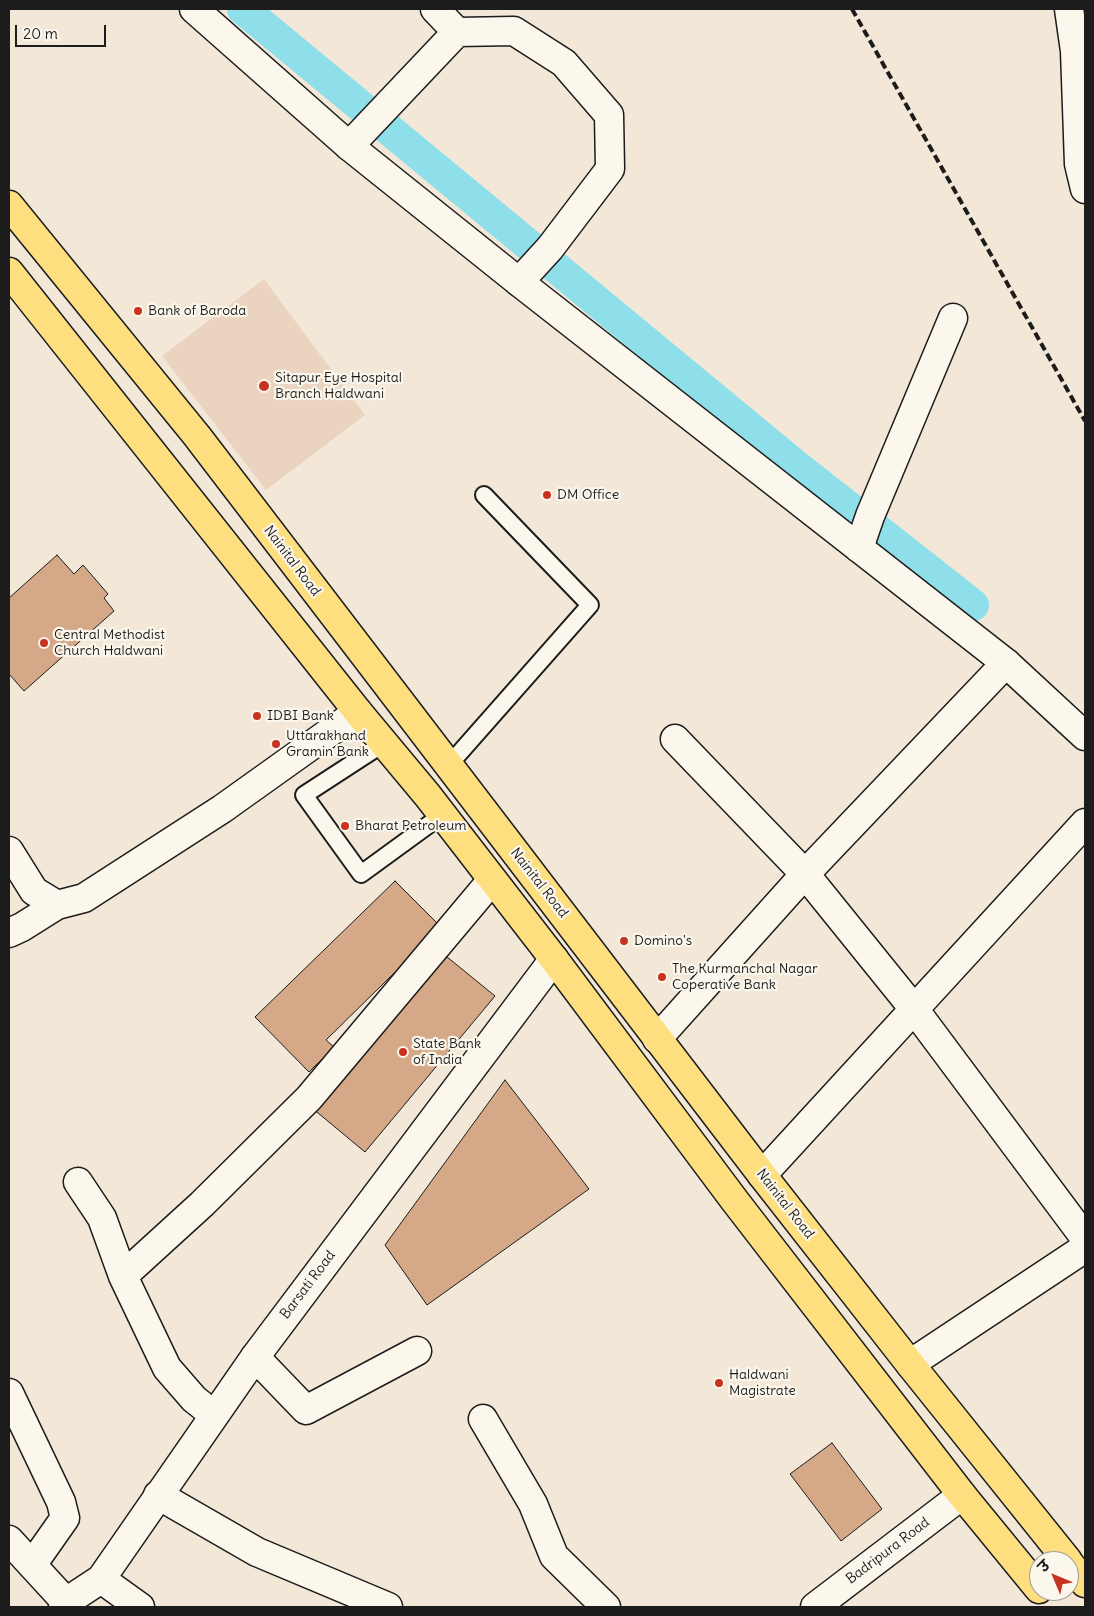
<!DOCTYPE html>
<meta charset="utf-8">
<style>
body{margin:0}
#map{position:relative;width:1094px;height:1616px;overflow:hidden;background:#f3e7d8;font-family:Delius,"Playpen Sans Deva",sans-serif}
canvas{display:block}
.frame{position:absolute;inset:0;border:10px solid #1c1c1c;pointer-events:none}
.north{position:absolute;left:1029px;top:1551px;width:50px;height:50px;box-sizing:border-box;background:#fbf7ec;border:1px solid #a29f99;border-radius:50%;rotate:315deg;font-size:14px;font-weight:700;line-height:20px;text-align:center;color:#1c1c1c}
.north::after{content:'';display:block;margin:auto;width:18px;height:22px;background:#c8321e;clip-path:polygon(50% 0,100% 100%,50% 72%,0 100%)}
.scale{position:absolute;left:15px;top:25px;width:91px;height:22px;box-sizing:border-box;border:2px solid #1c1c1c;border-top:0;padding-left:6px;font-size:15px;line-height:18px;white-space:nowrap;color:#1c1c1c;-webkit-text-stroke:4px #fbf7ec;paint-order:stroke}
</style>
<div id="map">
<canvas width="1094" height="1616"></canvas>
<div class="frame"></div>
<div class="north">उ</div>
<div class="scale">20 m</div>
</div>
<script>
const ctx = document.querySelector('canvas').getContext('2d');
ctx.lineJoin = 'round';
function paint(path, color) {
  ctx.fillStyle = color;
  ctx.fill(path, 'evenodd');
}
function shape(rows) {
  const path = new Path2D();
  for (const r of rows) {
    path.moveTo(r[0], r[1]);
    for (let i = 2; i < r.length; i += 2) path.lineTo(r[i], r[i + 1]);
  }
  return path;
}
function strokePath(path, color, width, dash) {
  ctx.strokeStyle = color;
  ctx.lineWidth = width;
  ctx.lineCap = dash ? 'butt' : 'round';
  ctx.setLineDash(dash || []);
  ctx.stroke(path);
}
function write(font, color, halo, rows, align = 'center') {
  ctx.font = font + ' Delius,sans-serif';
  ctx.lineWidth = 4.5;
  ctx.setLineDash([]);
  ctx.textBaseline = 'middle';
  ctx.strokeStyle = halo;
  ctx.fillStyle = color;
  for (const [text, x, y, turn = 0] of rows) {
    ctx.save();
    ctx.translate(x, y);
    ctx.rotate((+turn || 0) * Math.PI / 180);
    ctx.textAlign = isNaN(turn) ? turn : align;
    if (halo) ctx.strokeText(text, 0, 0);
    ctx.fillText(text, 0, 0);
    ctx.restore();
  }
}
const built = shape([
 [264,279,365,415,266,490,162,356]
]);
const canal = shape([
 [243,9,795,465,973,605]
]);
const building = shape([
 [57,555,74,574,83,565,108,594,104,598,114,611,24,691,9,674,9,598,57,555],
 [395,881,441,927,326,1040,334,1047,309,1072,255,1017,395,881],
 [441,952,495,996,365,1152,312,1108,441,952],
 [505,1080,589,1189,427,1305,385,1245,505,1080],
 [832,1443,882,1509,841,1541,790,1474,832,1443]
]);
const lane = shape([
 [384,743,304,795,361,874,442,815],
 [448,766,590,605,484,495]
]);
const street = shape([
 [1069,9,1075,51,1079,164,1085,189],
 [457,32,514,31,564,63,609,115,610,169,550,248,519,282],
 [349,146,457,32,435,9],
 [859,548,870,516,953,318],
 [675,739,805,874,914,1009,1085,1238],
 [9,851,34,891,57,905,84,898,222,809,358,712],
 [9,933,22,927,57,905],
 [657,1039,805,874,1006,663],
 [762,1175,1085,823],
 [78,1182,102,1218,123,1276,167,1368,194,1399,214,1415],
 [123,1276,202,1204,309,1098,492,880],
 [255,1357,306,1410,417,1351],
 [910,1364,1085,1248],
 [9,1393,61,1502,65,1518,32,1565],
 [483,1419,533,1504,554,1556,606,1607],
 [158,1495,257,1552,388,1607],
 [9,1540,66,1602],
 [101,1579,140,1607],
 [815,1607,962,1495]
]);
const secondary = shape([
 [194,9,349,146,519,282,1006,663,1085,736],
 [63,1607,66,1602,101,1579,255,1357,554,959]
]);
const highway = shape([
 [9,205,197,436,762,1175,910,1364,1068,1561],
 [9,272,358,712,428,796,554,959,735,1201,962,1495,1039,1589],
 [1069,1563,1085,1583]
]);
const rail = shape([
 [852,9,1085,421]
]);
const markers = [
 [138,311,5,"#c8321e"],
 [264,386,6,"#c8321e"],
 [547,495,5,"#c8321e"],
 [44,643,5,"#c8321e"],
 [257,716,5,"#c8321e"],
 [276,744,5,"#c8321e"],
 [345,826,5,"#c8321e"],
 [624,941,5,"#c8321e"],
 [662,977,5,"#c8321e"],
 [403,1052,5,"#c8321e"],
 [719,1383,5,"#c8321e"]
];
const poiNames = [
 ["Bank of Baroda",148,311],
 ["Sitapur Eye Hospital",275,378],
 ["Branch Haldwani",275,394],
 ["DM Office",557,495],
 ["Central Methodist",54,635],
 ["Church Haldwani",54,651],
 ["IDBI Bank",267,716],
 ["Uttarakhand",286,736],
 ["Gramin Bank",286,752],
 ["Bharat Petroleum",355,826],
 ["Domino's",634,941],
 ["The Kurmanchal Nagar",672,969],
 ["Coperative Bank",672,985],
 ["State Bank",413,1044],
 ["of India",413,1060],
 ["Haldwani",729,1375],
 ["Magistrate",729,1391]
];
const streetNames = [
 ["Nainital Road",292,561,53],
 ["Nainital Road",539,883,52],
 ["Nainital Road",785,1204,52],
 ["Barsati Road",308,1285,-53],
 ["Badripura Road",888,1551,-37]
];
paint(built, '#ead4c0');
strokePath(canal, '#8fdfeb', 32);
paint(building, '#d5a887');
strokePath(building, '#1c1c1c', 1);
strokePath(lane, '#1c1c1c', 20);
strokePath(street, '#1c1c1c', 31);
strokePath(secondary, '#1c1c1c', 31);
strokePath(highway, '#1c1c1c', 31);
strokePath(lane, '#fbf7ec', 16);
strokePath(street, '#fbf7ec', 28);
strokePath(secondary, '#fbf7ec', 28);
strokePath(highway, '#fedf80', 28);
strokePath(rail, '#1c1c1c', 4, [8, 4]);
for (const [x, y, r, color] of markers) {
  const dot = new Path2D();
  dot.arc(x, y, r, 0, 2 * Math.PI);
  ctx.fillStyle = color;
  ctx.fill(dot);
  strokePath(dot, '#fbf7ec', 2);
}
write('14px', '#1c1c1c', '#fbf7ec', poiNames, 'left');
write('14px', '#1c1c1c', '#fbf7ec', streetNames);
</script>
